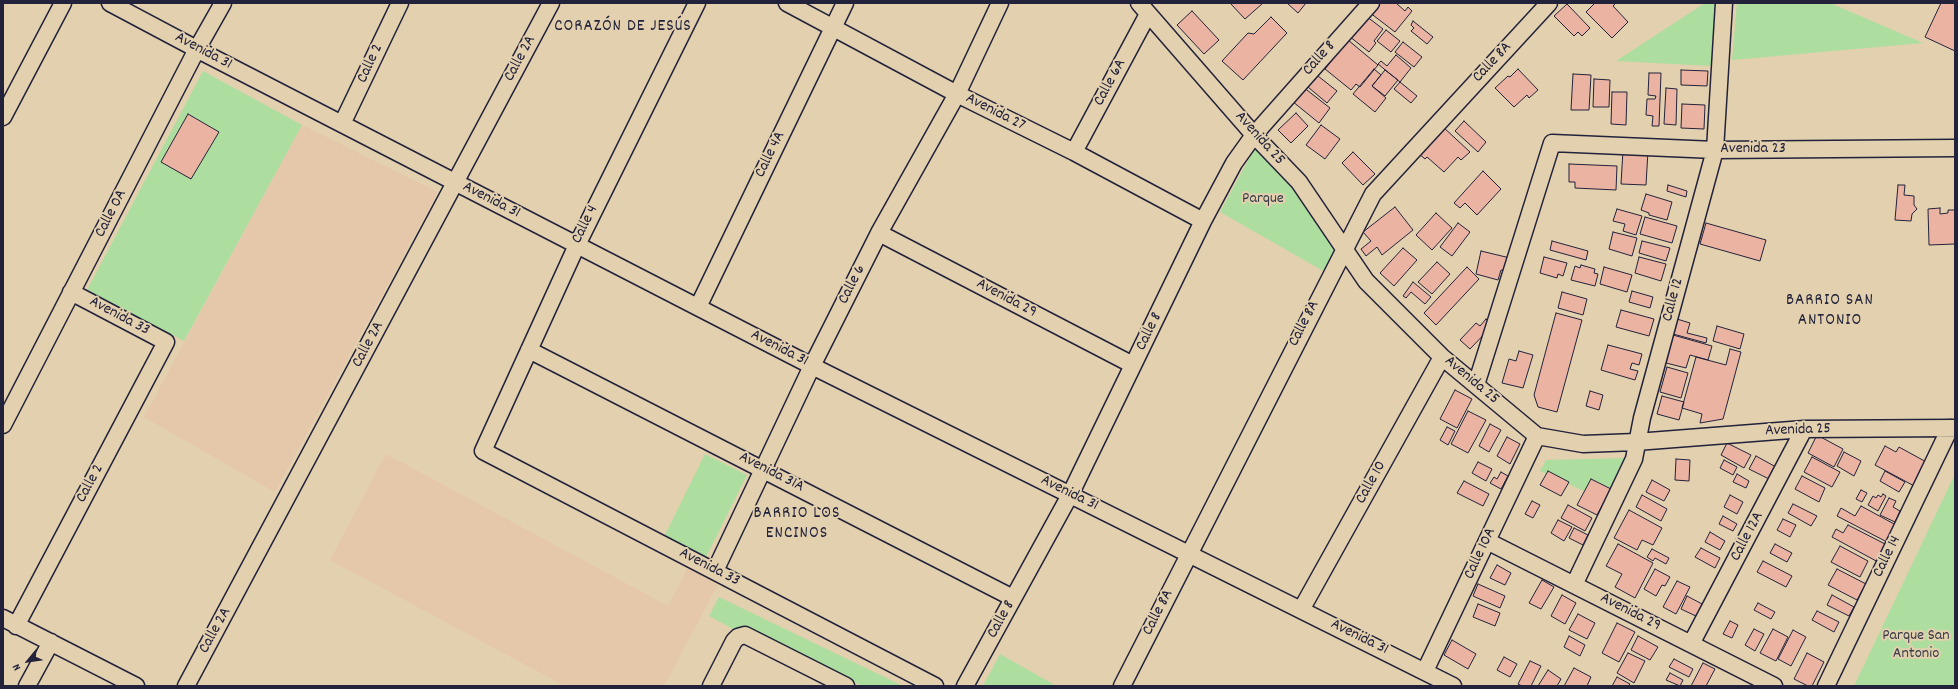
<!DOCTYPE html>
<meta charset="utf-8">
<style>
body{margin:0}
#map{position:relative;width:1958px;height:689px;overflow:hidden;background:#e3d0ae;font-family:Dekko,sans-serif}
canvas{display:block}
.frame{position:absolute;inset:0;border:4px solid #22223b;pointer-events:none}
.north{position:absolute;left:8px;top:641px;width:40px;height:40px;-webkit-text-stroke:3px #e3d0ae;paint-order:stroke;rotate:241deg;font-size:11px;font-weight:700;line-height:16px;text-align:center;color:#22223b}
.north::after{content:'';display:block;margin:auto;width:14px;height:18px;background:#22223b;clip-path:polygon(50% 0,100% 100%,50% 72%,0 100%)}
</style>
<div id="map">
<canvas width="1958" height="689"></canvas>
<div class="frame"></div>
<div class="north">N</div>
</div>
<script>
const ctx = document.querySelector('canvas').getContext('2d');
ctx.lineJoin = 'round';
function paint(path, color) {
  ctx.fillStyle = color;
  ctx.fill(path, 'evenodd');
}
function shape(rows) {
  const path = new Path2D();
  for (const r of rows) {
    path.moveTo(r[0], r[1]);
    for (let i = 2; i < r.length; i += 2) path.lineTo(r[i], r[i + 1]);
  }
  return path;
}
function strokePath(path, color, width, dash) {
  ctx.strokeStyle = color;
  ctx.lineWidth = width;
  ctx.lineCap = dash ? 'butt' : 'round';
  ctx.setLineDash(dash || []);
  ctx.stroke(path);
}
function write(font, color, halo, rows, align = 'center') {
  ctx.font = font + ' Dekko,sans-serif';
  ctx.lineWidth = 4;
  ctx.setLineDash([]);
  ctx.textBaseline = 'middle';
  ctx.strokeStyle = halo;
  ctx.fillStyle = color;
  for (const [text, x, y, turn = 0] of rows) {
    ctx.save();
    ctx.translate(x, y);
    ctx.rotate((+turn || 0) * Math.PI / 180);
    ctx.textAlign = isNaN(turn) ? turn : align;
    if (halo) ctx.strokeText(text, 0, 0);
    ctx.fillText(text, 0, 0);
    ctx.restore();
  }
}
const built = shape([
 [302,125,438,192,275,492,144,417],
 [386,454,668,606,689,566,719,582,664,686,565,686,330,560]
]);
const green = shape([
 [1705,3,1716,3,1711,66,1616,61],
 [1737,3,1830,3,1923,43,1732,60],
 [203,71,302,125,184,341,87,290],
 [188,114,218,132,191,179,161,162],
 [1256,146,1297,189,1339,248,1325,272,1220,212],
 [705,454,747,475,706,557,664,537],
 [1628,458,1610,503,1540,471,1546,460],
 [1955,474,1955,686,1854,686],
 [719,597,903,686,861,686,846,677,735,630,709,616],
 [1000,654,1053,684,1052,686,983,686]
]);
const building = shape([
 [1230,3,1263,3,1245,19,1230,3],
 [1287,3,1306,3,1298,13,1287,3],
 [1376,3,1396,3,1405,11,1408,7,1412,11,1395,32,1369,12,1376,3],
 [1595,3,1616,3,1613,6,1628,22,1612,38,1586,12,1595,3],
 [1941,3,1955,3,1955,51,1925,37,1941,3],
 [1567,4,1590,28,1582,36,1578,32,1574,36,1554,16,1567,4],
 [1192,11,1219,40,1204,54,1177,25,1192,11],
 [1366,16,1383,29,1374,41,1376,43,1369,52,1349,36,1366,16],
 [1271,17,1287,33,1243,80,1222,61,1248,33,1254,34,1271,17],
 [1413,21,1433,37,1427,44,1411,31,1414,28,1411,25,1413,21],
 [1386,30,1400,41,1391,52,1377,41,1386,30],
 [1348,40,1378,65,1360,87,1356,84,1351,90,1325,69,1348,40],
 [1403,42,1422,57,1414,67,1395,52,1403,42],
 [1396,55,1411,68,1400,82,1378,64,1381,61,1387,66,1396,55],
 [1374,69,1381,75,1372,86,1386,98,1375,112,1353,94,1374,69],
 [1518,69,1538,90,1529,98,1527,95,1514,107,1495,88,1508,76,1510,77,1518,69],
 [1385,70,1398,80,1385,96,1372,86,1385,70],
 [1681,70,1708,71,1707,86,1681,85,1681,70],
 [1649,73,1661,73,1659,126,1652,126,1653,116,1646,115,1647,99,1655,99,1656,96,1648,95,1649,73],
 [1573,74,1591,75,1589,110,1571,110,1573,74],
 [1318,76,1337,91,1327,103,1308,87,1318,76],
 [1594,79,1610,80,1609,107,1593,107,1594,79],
 [1400,82,1417,96,1411,103,1394,89,1400,82],
 [1303,87,1330,108,1319,123,1292,101,1303,87],
 [1666,88,1677,89,1676,125,1664,124,1666,88],
 [1612,92,1627,92,1626,125,1611,124,1612,92],
 [1682,104,1705,105,1704,129,1681,128,1682,104],
 [1296,113,1308,126,1291,143,1278,130,1296,113],
 [188,114,219,132,191,179,161,162,188,114],
 [1464,121,1486,142,1478,152,1455,131,1464,121],
 [1321,125,1340,139,1325,159,1306,145,1321,125],
 [1442,126,1470,152,1461,160,1458,157,1444,172,1427,157,1425,159,1418,153,1442,126],
 [1623,150,1648,151,1646,185,1621,184,1623,150],
 [1353,152,1375,174,1363,185,1342,163,1353,152],
 [1569,164,1617,166,1616,190,1575,188,1575,182,1569,182,1569,164],
 [1483,171,1501,189,1477,215,1465,203,1460,208,1454,203,1483,171],
 [1668,185,1687,191,1686,197,1667,191,1668,185],
 [1898,185,1905,185,1904,195,1914,196,1914,205,1917,209,1912,214,1911,221,1895,220,1898,185],
 [1646,194,1672,202,1667,220,1649,215,1649,213,1641,210,1646,194],
 [1395,207,1413,230,1382,255,1377,247,1366,256,1361,249,1371,241,1363,232,1395,207],
 [1940,208,1940,214,1948,213,1948,210,1955,210,1955,244,1929,245,1928,209,1940,208],
 [1617,209,1642,216,1636,235,1623,231,1625,224,1613,221,1617,209],
 [1436,213,1452,228,1432,250,1416,235,1436,213],
 [1645,217,1677,226,1672,243,1640,234,1645,217],
 [1458,223,1470,232,1452,256,1440,247,1458,223],
 [1706,223,1766,240,1760,261,1700,244,1706,223],
 [1613,232,1637,238,1632,256,1609,249,1613,232],
 [1552,241,1588,251,1586,260,1550,250,1552,241],
 [1642,241,1670,248,1666,261,1639,253,1642,241],
 [1403,248,1417,260,1394,286,1380,273,1403,248],
 [1481,251,1510,258,1507,271,1501,270,1498,280,1476,274,1481,251],
 [1544,257,1567,263,1563,276,1558,274,1557,278,1540,273,1544,257],
 [1639,257,1666,264,1661,281,1635,273,1639,257],
 [1437,262,1450,274,1432,294,1418,282,1437,262],
 [1581,265,1595,269,1594,273,1598,274,1595,286,1571,280,1575,266,1580,268,1581,265],
 [1467,267,1479,279,1436,325,1424,313,1467,267],
 [1604,267,1632,275,1627,292,1600,284,1604,267],
 [1413,282,1431,297,1425,304,1411,292,1406,298,1403,296,1413,282],
 [1632,291,1653,297,1650,308,1629,302,1632,291],
 [1562,292,1587,299,1583,315,1558,308,1562,292],
 [1621,310,1654,319,1649,336,1616,327,1621,310],
 [1556,313,1582,320,1557,412,1538,407,1534,395,1556,313],
 [1486,319,1493,325,1470,349,1460,340,1476,323,1480,326,1486,319],
 [1677,319,1690,323,1687,333,1707,338,1706,343,1673,334,1677,319],
 [1717,326,1744,334,1740,349,1713,341,1717,326],
 [1673,335,1712,346,1708,360,1690,355,1686,368,1666,363,1673,335],
 [1608,345,1642,354,1639,365,1632,363,1630,369,1638,371,1635,380,1601,370,1608,345],
 [1730,349,1741,352,1723,419,1700,423,1702,414,1682,408,1696,357,1726,365,1730,349],
 [1519,351,1533,355,1523,388,1502,383,1509,359,1516,361,1519,351],
 [1667,367,1688,373,1681,398,1660,392,1667,367],
 [1455,390,1472,399,1457,428,1440,419,1455,390],
 [1590,391,1603,395,1599,410,1586,406,1590,391],
 [1662,396,1684,402,1679,420,1657,414,1662,396],
 [1468,411,1486,420,1468,453,1451,444,1468,411],
 [1490,424,1501,430,1489,452,1479,446,1490,424],
 [1447,427,1455,431,1448,445,1440,440,1447,427],
 [1817,435,1843,449,1834,467,1808,453,1817,435],
 [1507,437,1520,444,1510,464,1497,456,1507,437],
 [1727,443,1751,455,1744,468,1721,455,1727,443],
 [1885,446,1896,452,1899,447,1930,464,1918,488,1875,465,1885,446],
 [1844,452,1861,461,1854,476,1837,466,1844,452],
 [1756,456,1776,467,1769,479,1749,469,1756,456],
 [1812,457,1840,472,1832,487,1804,472,1812,457],
 [1676,459,1690,460,1689,481,1675,480,1676,459],
 [1724,460,1737,467,1733,475,1720,468,1724,460],
 [1478,462,1492,469,1486,481,1472,473,1478,462],
 [1548,471,1569,482,1561,496,1540,485,1548,471],
 [1885,471,1905,482,1899,492,1880,481,1885,471],
 [1501,472,1508,476,1501,489,1490,483,1494,477,1497,479,1501,472],
 [1737,474,1749,481,1746,488,1733,482,1737,474],
 [1802,476,1825,488,1819,502,1795,489,1802,476],
 [1591,479,1611,489,1597,515,1577,505,1591,479],
 [1652,480,1670,490,1664,501,1646,492,1652,480],
 [1464,481,1489,494,1483,506,1457,493,1464,481],
 [1861,490,1867,493,1862,502,1856,499,1861,490],
 [1883,494,1886,496,1878,511,1868,505,1873,496,1876,498,1878,495,1881,497,1883,494],
 [1642,495,1667,509,1661,521,1636,507,1642,495],
 [1730,495,1743,502,1737,514,1724,507,1730,495],
 [1889,498,1896,501,1893,507,1900,511,1895,522,1880,515,1889,498],
 [1532,501,1540,505,1533,518,1525,514,1532,501],
 [1793,504,1817,516,1811,526,1788,513,1793,504],
 [1568,505,1592,518,1585,531,1561,518,1568,505],
 [1861,506,1896,525,1887,542,1837,516,1841,508,1855,516,1861,506],
 [1629,510,1662,528,1653,545,1642,540,1637,550,1614,538,1629,510],
 [1723,516,1737,524,1733,531,1719,524,1723,516],
 [1783,519,1796,525,1790,537,1777,530,1783,519],
 [1558,520,1572,527,1564,541,1551,533,1558,520],
 [1848,525,1887,545,1878,562,1832,537,1836,529,1843,533,1848,525],
 [1574,528,1588,535,1583,545,1569,538,1574,528],
 [1710,532,1725,541,1720,550,1705,542,1710,532],
 [1618,544,1653,563,1635,598,1615,587,1622,574,1606,566,1618,544],
 [1775,544,1792,553,1787,562,1770,553,1775,544],
 [1840,546,1868,561,1860,577,1831,562,1840,546],
 [1701,548,1720,558,1715,568,1695,557,1701,548],
 [1652,549,1669,558,1666,564,1655,558,1653,561,1647,557,1652,549],
 [1763,561,1792,576,1786,587,1757,572,1763,561],
 [1497,565,1511,573,1505,585,1490,578,1497,565],
 [1655,569,1670,577,1665,586,1662,585,1656,596,1644,589,1655,569],
 [1837,569,1866,584,1857,600,1828,585,1837,569],
 [1542,580,1554,587,1541,609,1529,603,1542,580],
 [1677,581,1690,587,1676,614,1663,607,1677,581],
 [1478,584,1505,596,1500,608,1473,596,1478,584],
 [1562,595,1576,603,1565,624,1551,616,1562,595],
 [1832,595,1854,607,1849,616,1827,605,1832,595],
 [1687,596,1704,605,1698,617,1681,609,1687,596],
 [1758,603,1775,612,1771,619,1754,610,1758,603],
 [1478,604,1500,613,1495,626,1473,617,1478,604],
 [1817,611,1839,622,1834,632,1812,620,1817,611],
 [1578,614,1595,623,1587,639,1569,630,1578,614],
 [1730,621,1738,625,1732,638,1723,634,1730,621],
 [1617,623,1635,632,1619,662,1602,653,1617,623],
 [1754,629,1764,634,1755,651,1745,645,1754,629],
 [1773,629,1788,637,1776,661,1760,653,1773,629],
 [1793,630,1806,637,1791,666,1778,659,1793,630],
 [1569,636,1585,645,1580,656,1564,647,1569,636],
 [1638,636,1658,647,1650,660,1631,650,1638,636],
 [1452,640,1476,654,1468,669,1444,655,1452,640],
 [1628,653,1645,661,1634,683,1617,673,1628,653],
 [1807,653,1824,662,1812,686,1808,686,1794,679,1807,653],
 [1504,657,1517,664,1510,677,1497,670,1504,657],
 [1674,659,1693,669,1689,677,1669,667,1674,659],
 [1530,661,1541,666,1531,686,1522,686,1518,684,1530,661],
 [1703,663,1715,669,1706,686,1691,686,1703,663],
 [1574,668,1591,677,1587,686,1564,686,1574,668],
 [1548,670,1561,679,1557,686,1538,686,1548,670],
 [1670,673,1683,680,1680,686,1666,680,1670,673],
 [1617,677,1630,684,1628,686,1612,686,1617,677]
]);
const minor = shape([
 [110,3,206,54,812,366,1453,686],
 [697,3,577,245,483,451,935,686],
 [787,3,957,94,1074,152,1203,221],
 [1139,3,1254,135,1299,182,1366,281,1442,357,1537,436,1583,444,1636,442,1804,429,1955,428],
 [3,117,63,3],
 [342,124,400,3],
 [1074,152,1148,14],
 [879,233,1133,365],
 [698,307,845,3],
 [529,350,1013,598],
 [1476,385,1552,143,1715,150,1955,148],
 [3,425,197,49,223,3],
 [1487,541,1774,686],
 [715,571,812,366,879,233,957,94,1000,3],
 [1574,585,1634,459,1642,418,1715,150,1724,3],
 [1301,610,1442,357],
 [3,618,136,686],
 [16,626,166,342,71,292],
 [1691,644,1804,429],
 [1425,671,1537,436],
 [27,686,51,642],
 [186,686,551,3],
 [711,686,734,641,738,637,745,635,846,686],
 [965,686,1070,495,1203,221,1234,163,1254,135,1371,3],
 [1122,686,1373,194,1549,3],
 [1826,686,1950,428]
]);
const streetNames = [
 ["Avenida 31",203,52,28],
 ["Calle 2A",521,59,-62],
 ["Calle 8",1320,59,-48],
 ["Calle 8A",1493,63,-47],
 ["Calle 2",371,64,-65],
 ["Calle 6A",1111,83,-62],
 ["Avenida 27",995,113,27],
 ["Avenida 25",1259,139,48],
 ["Avenida 23",1753,150],
 ["Calle 4A",771,155,-64],
 ["Avenida 31",491,201,27],
 ["Calle 0A",112,214,-63],
 ["Calle 4",586,225,-64],
 ["Calle 6",853,285,-63],
 ["Avenida 29",1006,299,28],
 ["Calle 12",1674,300,-75],
 ["Avenida 33",119,317,28],
 ["Calle 8A",1305,324,-63],
 ["Calle 8",1150,332,-64],
 ["Calle 2A",369,345,-62],
 ["Avenida 31",779,349,27],
 ["Avenida 25",1471,381,40],
 ["Avenida 25",1798,431,-2],
 ["Avenida 31A",771,473,27],
 ["Calle 10",1372,483,-61],
 ["Calle 2",91,484,-62],
 ["Avenida 31",1069,494,26],
 ["Calle 12A",1748,537,-62],
 ["Calle 10A",1481,554,-65],
 ["Calle 14",1888,557,-64],
 ["Avenida 33",709,568,27],
 ["Calle 8A",1159,613,-63],
 ["Avenida 29",1630,613,27],
 ["Calle 8",1002,620,-61],
 ["Calle 2A",216,631,-61],
 ["Avenida 31",1359,638,26]
];
const parkNames = [
 ["Parque",1263,200],
 ["Parque San",1916,637],
 ["Antonio",1916,655]
];
const neighbourhoodNames = [
 ["CORAZÓN DE JESÚS",623,28],
 ["BARRIO SAN",1830,302],
 ["ANTONIO",1830,322],
 ["BARRIO LOS",797,515],
 ["ENCINOS",797,535]
];
paint(built, '#e5c7aa');
paint(green, '#adde9f');
paint(building, '#ebb3a2');
strokePath(building, '#22223b', 1);
strokePath(minor, '#22223b', 19);
strokePath(minor, '#e3d0ae', 16);
write('16px', '#22223b', '#e3d0ae', streetNames);
write('16px', '#373e4a', '#e3d0ae', parkNames);
ctx.letterSpacing = '1px';
write('17px', '#22223b', '#e3d0ae', neighbourhoodNames);
ctx.letterSpacing = '0px';
</script>
